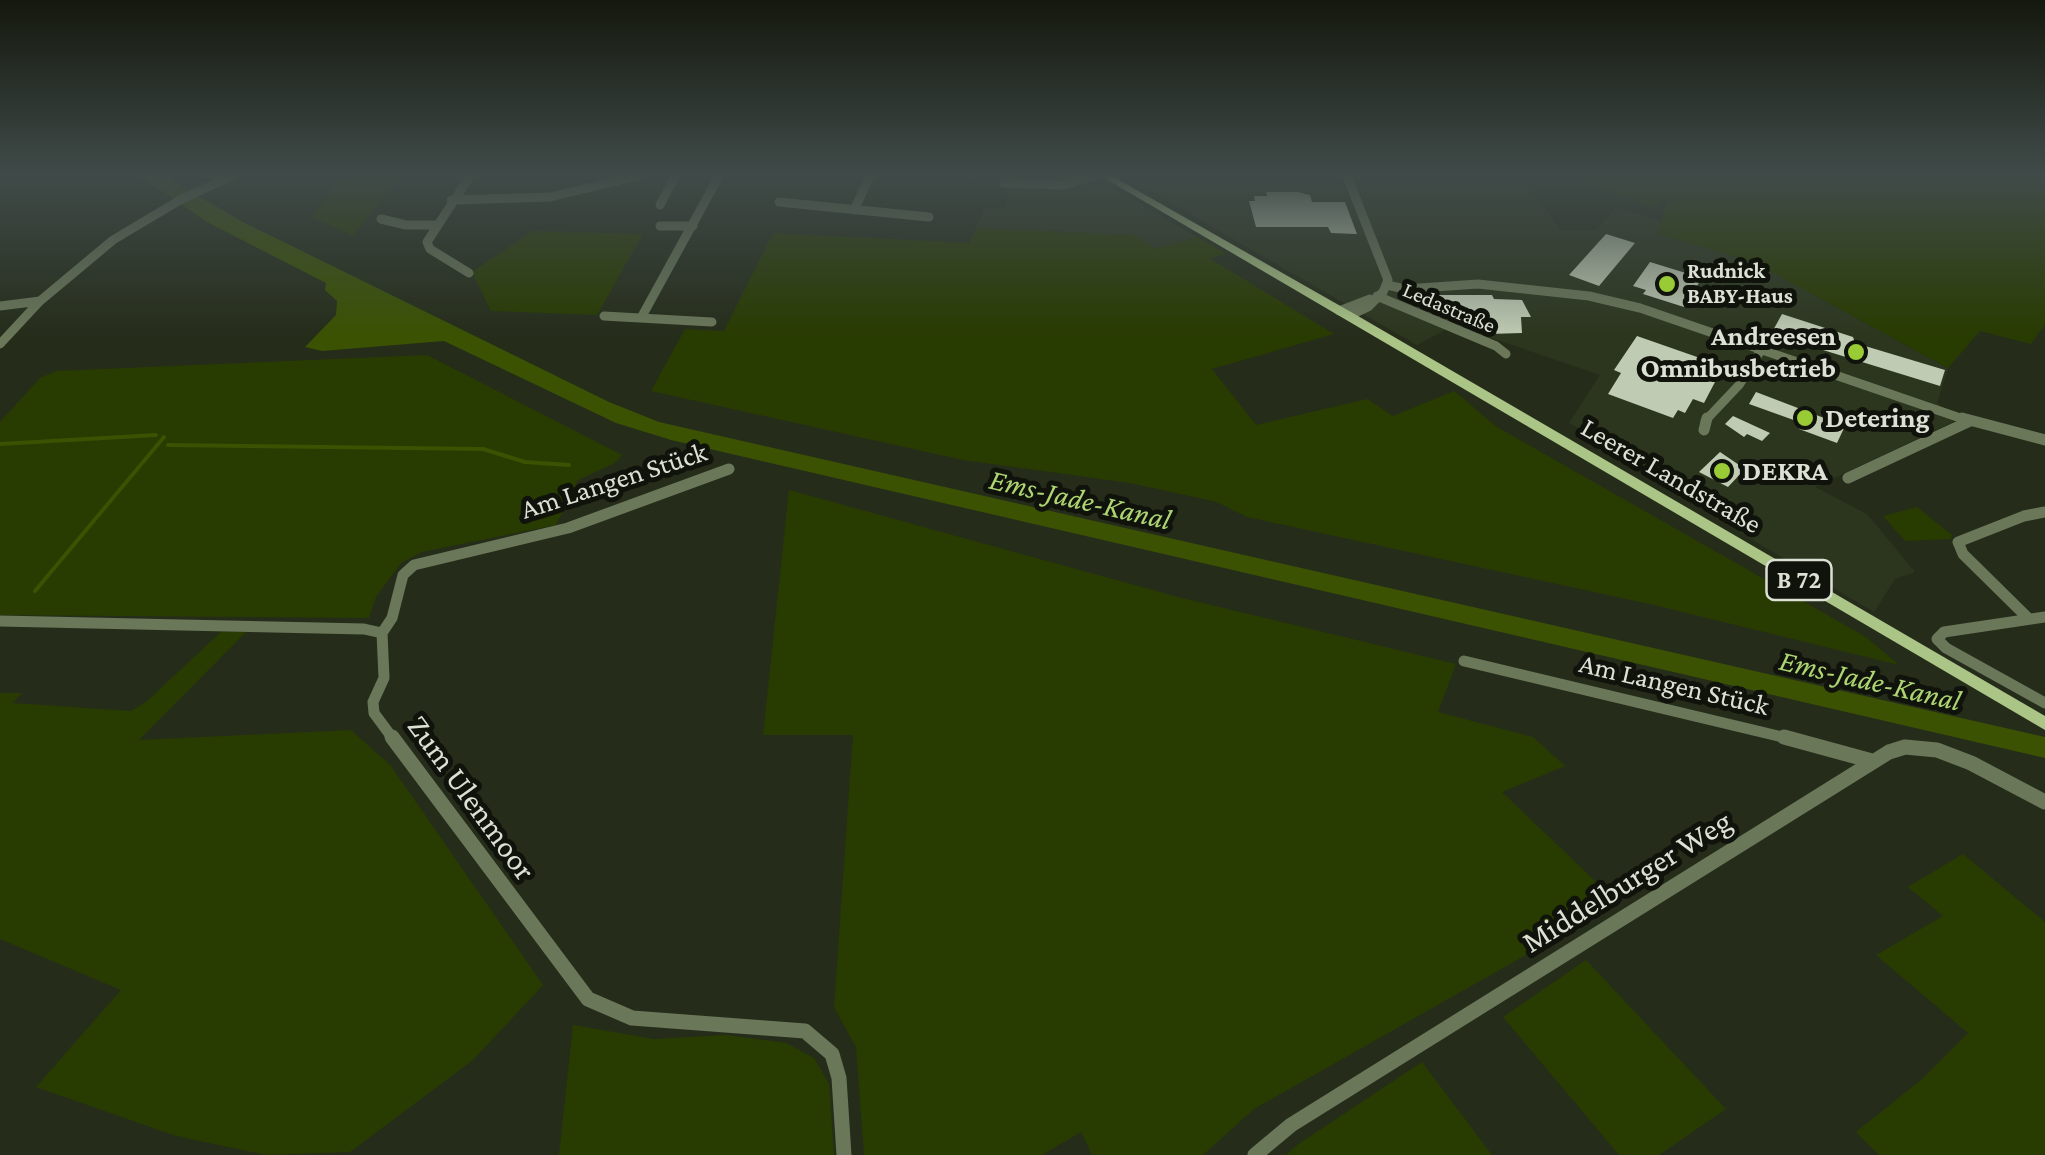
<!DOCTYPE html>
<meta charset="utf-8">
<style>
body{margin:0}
canvas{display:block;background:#252c1a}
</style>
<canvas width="2045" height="1155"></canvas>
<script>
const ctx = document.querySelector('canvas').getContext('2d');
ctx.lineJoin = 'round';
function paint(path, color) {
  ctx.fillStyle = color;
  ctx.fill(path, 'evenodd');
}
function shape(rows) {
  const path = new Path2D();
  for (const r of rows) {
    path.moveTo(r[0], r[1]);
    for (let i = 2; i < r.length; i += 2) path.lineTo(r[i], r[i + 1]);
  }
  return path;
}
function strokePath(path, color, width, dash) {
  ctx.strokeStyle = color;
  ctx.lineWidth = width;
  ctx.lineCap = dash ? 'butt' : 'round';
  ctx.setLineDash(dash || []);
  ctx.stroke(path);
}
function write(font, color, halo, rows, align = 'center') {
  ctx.font = font + ' "Crimson Pro",serif';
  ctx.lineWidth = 10;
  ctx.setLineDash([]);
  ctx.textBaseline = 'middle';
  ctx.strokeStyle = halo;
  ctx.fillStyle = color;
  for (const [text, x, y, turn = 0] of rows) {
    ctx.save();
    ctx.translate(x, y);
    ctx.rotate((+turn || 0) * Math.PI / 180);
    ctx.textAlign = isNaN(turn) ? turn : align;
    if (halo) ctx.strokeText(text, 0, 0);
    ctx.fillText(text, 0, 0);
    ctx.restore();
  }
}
const built = shape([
 [927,176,1091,176,1197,237,1156,249,1133,235,976,228,985,208,1007,207,1007,182],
 [1124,176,1522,176,1560,230,1596,230,1617,207,1661,221,1658,234,1755,263,1948,368,1937,403,1955,421,1815,487,1867,514,1915,572,1895,579,1874,612,1709,514,1715,508,1569,423,1600,375,1454,325,1417,345]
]);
const green = shape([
 [342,176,400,176,353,236,312,217],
 [2045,176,2045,324,2031,344,1980,331,1948,368,1755,263,1658,234,1670,192,1655,208,1576,177],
 [976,228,1133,235,1156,249,1197,237,1227,254,1209,258,1334,334,1212,369,1256,425,1367,399,1393,416,1454,391,1497,427,1866,637,1899,665,1654,605,1247,517,1217,502,1130,483,963,460,651,391,685,329,724,331,773,233,969,243],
 [533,231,643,234,597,315,491,311,472,272],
 [427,355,622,455,615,463,578,480,556,525,422,552,401,563,376,597,369,618,0,615,0,422,40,378,56,371,80,370],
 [789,490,1178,597,1456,664,1438,712,1533,737,1565,766,1502,792,1615,900,1563,934,1254,1109,1203,1155,1092,1155,1081,1132,1042,1155,864,1155,856,1047,834,1007,853,735,763,735],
 [1917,507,1952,535,1951,539,1905,541,1883,516],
 [222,631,246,632,139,740,351,730,391,766,543,985,473,1060,350,1152,266,1155,176,1136,36,1087,121,990,0,939,0,693,22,693,12,703,131,711,146,702],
 [1963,854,2045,922,2045,1155,1879,1155,1856,1132,1921,1080,1968,1033,1876,955,1943,916,1908,887],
 [1586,960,1726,1109,1659,1155,1619,1155,1503,1017],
 [573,1025,654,1039,726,1035,786,1043,814,1058,829,1084,834,1155,559,1155],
 [1422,1062,1492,1155,1286,1155,1297,1145]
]);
const water = shape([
 [140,176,163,176,243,222,609,402,659,422,2045,737,2045,758,671,440,616,423,444,341,322,351,305,347,336,315,337,301,325,290,326,283,207,222]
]);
const stream = shape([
 [0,444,156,435],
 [168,445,483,449,525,462,569,465],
 [35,591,164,437]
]);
const building = shape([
 [1266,192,1298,192,1310,195,1312,202,1345,202,1357,234,1331,233,1328,227,1256,227,1249,201,1255,201,1254,196,1267,196],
 [1606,234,1635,243,1599,286,1569,275],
 [1650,262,1702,278,1684,307,1643,294,1646,290,1633,286],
 [1436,295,1492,295,1494,299,1522,300,1531,317,1521,317,1522,333,1488,334,1479,316,1445,316],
 [1782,314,1853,337,1855,343,1945,370,1940,386,1771,334],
 [1637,336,1700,358,1690,374,1715,382,1704,403,1693,399,1685,413,1678,410,1673,418,1608,394,1621,373,1614,370],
 [1756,392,1845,426,1837,443,1799,429,1802,423,1749,404],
 [1733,416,1770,433,1762,441,1747,434,1744,437,1725,424],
 [1720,452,1745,469,1728,487,1699,472]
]);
const minorFar2 = shape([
 [1347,176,1388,280,1383,292,1368,307,1349,316],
 [1004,183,1065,185,1093,176],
 [451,200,550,197,637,176],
 [779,202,929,217],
 [660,205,675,176],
 [854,210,870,176],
 [381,219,406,225,434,225],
 [660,226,693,226],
 [469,273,430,249,427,242,470,176],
 [1387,285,1405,289,1478,284,1589,296,1640,308,1969,421],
 [1377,296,1496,346,1506,354],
 [0,306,40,301],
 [1339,311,1370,299],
 [604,316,712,322],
 [641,318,719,176],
 [0,344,40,301,113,240,180,200,232,176],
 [1705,421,1739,385,1761,350]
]);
const minorFar1 = shape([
 [1962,418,2045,440],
 [1704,430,1707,418],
 [1848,478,1970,421],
 [2045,617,1944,632,1937,639,1946,648,2045,703],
 [2029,619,1963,554,1958,542,2024,516,2045,512],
 [0,621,364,629,382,633,384,678,373,702,374,713,394,740],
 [382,633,392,618,403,575,414,565,568,528,729,469],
 [1464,661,1795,740]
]);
const minor = shape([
 [392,737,588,999,632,1018,805,1031,832,1054,839,1078,844,1155],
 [1784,737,1872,761],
 [1255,1155,1291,1125,1889,752,1905,747,1937,750,1971,763,2045,802]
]);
const major = shape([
 [1101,176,1112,176,1358,316,2045,716,2045,730,1101,176]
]);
const markers = [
 [1667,284,10,"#99cb36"],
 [1856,352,10,"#99cb36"],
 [1805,418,10,"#99cb36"],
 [1722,471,10,"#99cb36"]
];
const farPoinames = [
 ["Rudnick",1687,271],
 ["BABY-Haus",1687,296]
];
const farStreetnames = [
 ["Ledastraße",1449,308,23]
];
const shields = [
 [1799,580,65]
];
const shieldNames = [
 ["B 72",1799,580]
];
const poiNames = [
 ["Andreesen",1836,336,"right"],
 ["Omnibusbetrieb",1836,368,"right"],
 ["Detering",1825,418],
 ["DEKRA",1742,471]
];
const streetNames = [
 ["Leerer Landstraße",1671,476,30],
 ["Am Langen Stück",614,481,-18],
 ["Am Langen Stück",1674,685,13]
];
const waterNames = [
 ["Ems-Jade-Kanal",1080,500,13],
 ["Ems-Jade-Kanal",1870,681,13]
];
const nearStreetnames = [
 ["Zum Ulenmoor",471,798,54],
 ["Middelburger Weg",1627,882,-32]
];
paint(built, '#2c361e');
paint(green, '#283b00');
paint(water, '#3a5201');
strokePath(stream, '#3a5201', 4);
paint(building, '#c0cbb4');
strokePath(minorFar2, '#6a7759', 9);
strokePath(minorFar1, '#6a7759', 11);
strokePath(minor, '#6a7759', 15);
paint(major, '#abc587');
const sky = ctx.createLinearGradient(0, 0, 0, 337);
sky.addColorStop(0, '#14180e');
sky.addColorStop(0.52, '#404b49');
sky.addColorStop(1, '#404b4900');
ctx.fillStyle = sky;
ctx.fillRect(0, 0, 2045, 337);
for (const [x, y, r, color] of markers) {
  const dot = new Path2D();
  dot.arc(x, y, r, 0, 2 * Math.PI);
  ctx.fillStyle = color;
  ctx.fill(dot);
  strokePath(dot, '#10130b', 4);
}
write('bold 22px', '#dce1d5', '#10130b', farPoinames, 'left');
write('22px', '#dce1d5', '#10130b', farStreetnames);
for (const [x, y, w] of shields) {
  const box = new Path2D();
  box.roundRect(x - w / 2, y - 20, w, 40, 8);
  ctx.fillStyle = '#10130b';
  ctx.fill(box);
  strokePath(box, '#dce1d5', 2.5);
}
write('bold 25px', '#dce1d5', null, shieldNames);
write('bold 28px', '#dce1d5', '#10130b', poiNames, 'left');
write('28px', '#dce1d5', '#10130b', streetNames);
write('italic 30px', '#aed572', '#10130b', waterNames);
write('32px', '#dce1d5', '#10130b', nearStreetnames);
</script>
